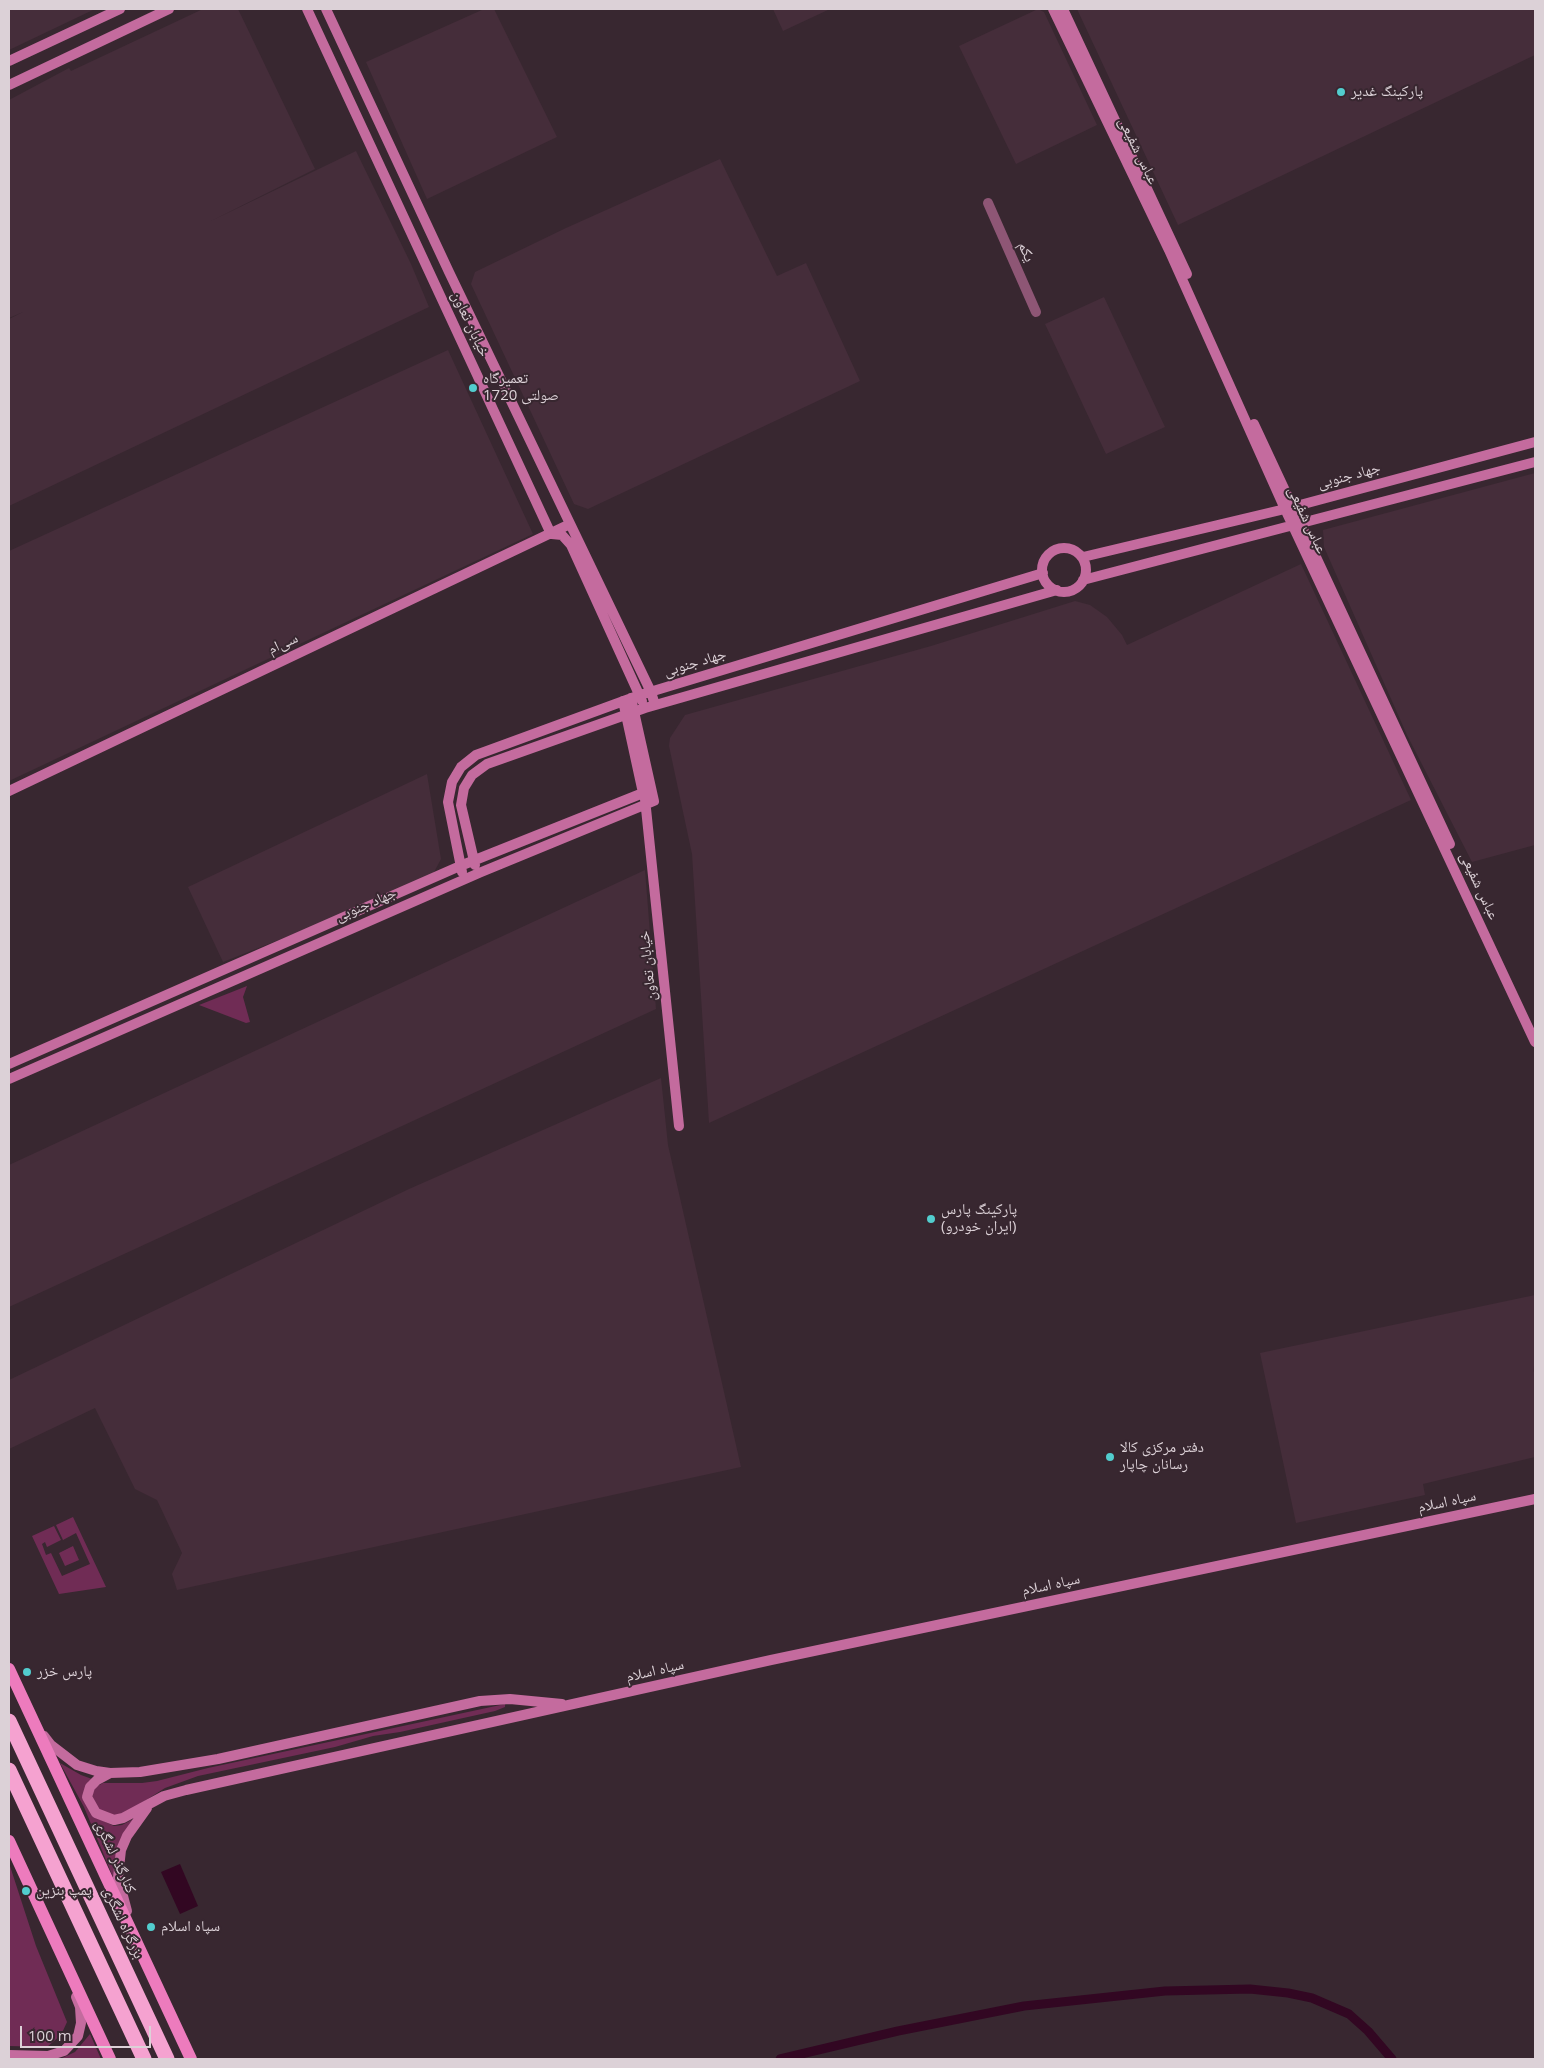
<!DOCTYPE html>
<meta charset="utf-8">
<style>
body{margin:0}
#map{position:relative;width:1544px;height:2068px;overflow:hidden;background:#382730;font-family:"Open Sans",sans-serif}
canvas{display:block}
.frame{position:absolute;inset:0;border:10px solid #dcd1d7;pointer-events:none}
.scale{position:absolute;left:20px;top:2026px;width:131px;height:22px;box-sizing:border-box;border:2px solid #dcd1d7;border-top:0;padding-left:6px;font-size:15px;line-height:18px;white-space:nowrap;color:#dcd1d7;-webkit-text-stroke:4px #382730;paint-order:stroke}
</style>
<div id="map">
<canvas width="1544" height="2068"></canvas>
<div class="frame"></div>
<div class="scale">100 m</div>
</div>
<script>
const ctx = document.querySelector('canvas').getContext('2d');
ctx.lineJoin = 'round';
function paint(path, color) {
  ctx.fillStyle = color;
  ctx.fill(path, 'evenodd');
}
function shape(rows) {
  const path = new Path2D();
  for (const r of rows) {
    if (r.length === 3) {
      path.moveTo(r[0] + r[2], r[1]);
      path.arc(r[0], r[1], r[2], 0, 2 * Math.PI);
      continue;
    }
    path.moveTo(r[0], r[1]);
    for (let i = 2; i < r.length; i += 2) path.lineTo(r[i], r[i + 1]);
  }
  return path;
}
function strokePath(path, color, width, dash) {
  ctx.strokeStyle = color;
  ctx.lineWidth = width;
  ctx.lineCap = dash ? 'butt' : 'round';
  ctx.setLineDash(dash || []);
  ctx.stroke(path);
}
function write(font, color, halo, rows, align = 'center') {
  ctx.font = font + ' "Open Sans","Noto Naskh Arabic",sans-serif';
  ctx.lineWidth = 4;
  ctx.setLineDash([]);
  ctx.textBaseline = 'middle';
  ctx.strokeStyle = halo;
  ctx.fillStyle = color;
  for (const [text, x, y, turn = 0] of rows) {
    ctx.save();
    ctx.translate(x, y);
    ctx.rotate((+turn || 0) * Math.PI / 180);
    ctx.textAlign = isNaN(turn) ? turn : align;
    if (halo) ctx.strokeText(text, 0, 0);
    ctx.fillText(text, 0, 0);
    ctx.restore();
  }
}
const built = shape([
 [9,9,95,9,9,50],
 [203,9,238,9,315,169,211,221,356,151,411,264,429,307,9,506,9,319,23,312,9,318,9,100,69,68,71,71],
 [484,9,494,9,557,137,427,199,366,62],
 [773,9,830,9,783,31],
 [1038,9,1044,12,1097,125,1016,164,959,46],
 [1077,9,1535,9,1535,55,1178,225],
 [720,159,777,276,806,263,860,381,588,509,574,504,471,284,475,272,566,228],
 [1104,297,1165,427,1106,454,1045,324],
 [448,350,533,534,9,781,9,551],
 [1535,473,1535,845,1472,862,1407,735,1324,547,1323,530],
 [1301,564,1411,800,709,1123,692,854,669,746,670,738,685,715,931,646,1075,601,1090,605,1107,617,1122,635,1127,645],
 [427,774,441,859,433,874,309,928,223,962,188,887],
 [645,870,656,1009,9,1307,9,1165],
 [661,1078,668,1145,741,1467,177,1590,172,1574,182,1553,157,1500,135,1489,95,1408,9,1449,9,1380,409,1189],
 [1535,1295,1535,1375,1533,1366,1535,1379,1535,1457,1423,1484,1425,1495,1296,1523,1260,1353]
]);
const green = shape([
 [247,986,243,997,250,1022,246,1023,199,1005],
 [73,1517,106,1587,59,1594,32,1536,54,1526,61,1540,47,1547,45,1542,42,1544,46,1555,51,1553,62,1576,90,1564,76,1533,63,1540,56,1525],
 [73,1546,79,1560,65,1566,59,1553],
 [505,1704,505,1707,495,1711,400,1732,373,1736,335,1747,198,1776,165,1788,132,1809,119,1816,111,1815,99,1810,92,1797,94,1788,103,1783,142,1783,157,1781,208,1768],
 [60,1763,81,1775,92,1779,88,1782,97,1818,114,1826,122,1825,137,1817,117,1848,113,1877,84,1807],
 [9,1863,36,1946,67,2022,61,2035,47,2047,9,2046],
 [90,2034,101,2059,60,2059,75,2052]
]);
const water = shape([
 [180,1864,198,1906,180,1914,161,1872]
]);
const canal = shape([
 [780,2059,898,2031,1024,2006,1165,1991,1250,1989,1288,1993,1312,1998,1349,2014,1368,2031,1392,2059]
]);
const street = shape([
 [988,203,1036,312]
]);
const secondary = shape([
 [307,9,551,534],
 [326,9,449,272,651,692,655,705],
 [1053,9,1169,250,1285,509,1535,1042],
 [1063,9,1187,274],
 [9,61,120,9],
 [9,85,169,9],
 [1254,424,1450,844],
 [552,534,562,535,571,545,642,701],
 [1064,570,22],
 [1083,557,1285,509,1535,442],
 [1083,580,1535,462],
 [9,791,570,524],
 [645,799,679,1126],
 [475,865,461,805,464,788,472,775,487,764,645,708,1057,590],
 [462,872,448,802,452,782,461,767,476,755,640,695,1043,573],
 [9,1064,460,866,643,793,623,701],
 [9,1079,479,873,654,801,631,698],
 [44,1736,51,1745,77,1765,96,1771,110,1773,140,1772,218,1759,480,1701,510,1699,562,1704],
 [110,1773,97,1780,90,1787,87,1797,96,1813,114,1820,123,1818,164,1796,186,1790,771,1660,1535,1499],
 [127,1911,118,1877,121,1850,127,1836,147,1808],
 [9,2055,48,2056,64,2051,78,2036,81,2023,80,2007,76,1997]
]);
const primary = shape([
 [9,1669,191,2059],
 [9,1841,110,2059]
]);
const highway = shape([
 [9,1721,167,2059],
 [9,1770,144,2059]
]);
const markers = [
 [1341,92,5,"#52cdce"],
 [473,388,5,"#52cdce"],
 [931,1219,5,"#52cdce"],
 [1110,1457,5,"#52cdce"],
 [27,1672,5,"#52cdce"],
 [26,1891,5,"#52cdce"],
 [151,1927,5,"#52cdce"]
];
const poiNames = [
 ["پارکینگ غدیر",1351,92],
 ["تعمیرگاه",483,379],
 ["1720 صولتی",483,396],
 ["پارکینگ پارس",941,1210],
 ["(ایران خودرو)",941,1227],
 ["دفتر مرکزی کالا",1120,1448],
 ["رسانان چاپار",1120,1465],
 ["پارس خزر",37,1672],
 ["پمپ بنزین",36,1891],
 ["سپاه اسلام",161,1927]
];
const streetNames = [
 ["عباس شفیعی",1138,151,64],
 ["یکم",1026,252,66],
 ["خیابان تعاون",470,324,65],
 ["جهاد جنوبی",1349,476,-15],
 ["عباس شفیعی",1307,520,65],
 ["سی‌ام",283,644,-25],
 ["جهاد جنوبی",695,663,-17],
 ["عباس شفیعی",1479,886,65],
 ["جهاد جنوبی",366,905,-23],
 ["خیابان تعاون",648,966,-96],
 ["سپاه اسلام",1447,1502,-12],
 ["سپاه اسلام",1051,1585,-12],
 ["سپاه اسلام",655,1671,-13],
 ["کنارگذر لشگری",115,1857,65],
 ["بزرگراه لشگری",123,1923,65]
];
paint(built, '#452d3a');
paint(green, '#702c55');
paint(water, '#320722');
strokePath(canal, '#320722', 9);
strokePath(street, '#8e5675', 10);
strokePath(secondary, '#c46b9e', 10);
strokePath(primary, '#ed7bbd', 12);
strokePath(highway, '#f5a2d0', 15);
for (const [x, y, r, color] of markers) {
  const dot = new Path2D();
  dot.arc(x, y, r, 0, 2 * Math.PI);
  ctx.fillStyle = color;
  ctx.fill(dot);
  strokePath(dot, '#382730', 2);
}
write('15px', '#dcd1d7', '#382730', poiNames, 'left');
write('15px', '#dcd1d7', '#382730', streetNames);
</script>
